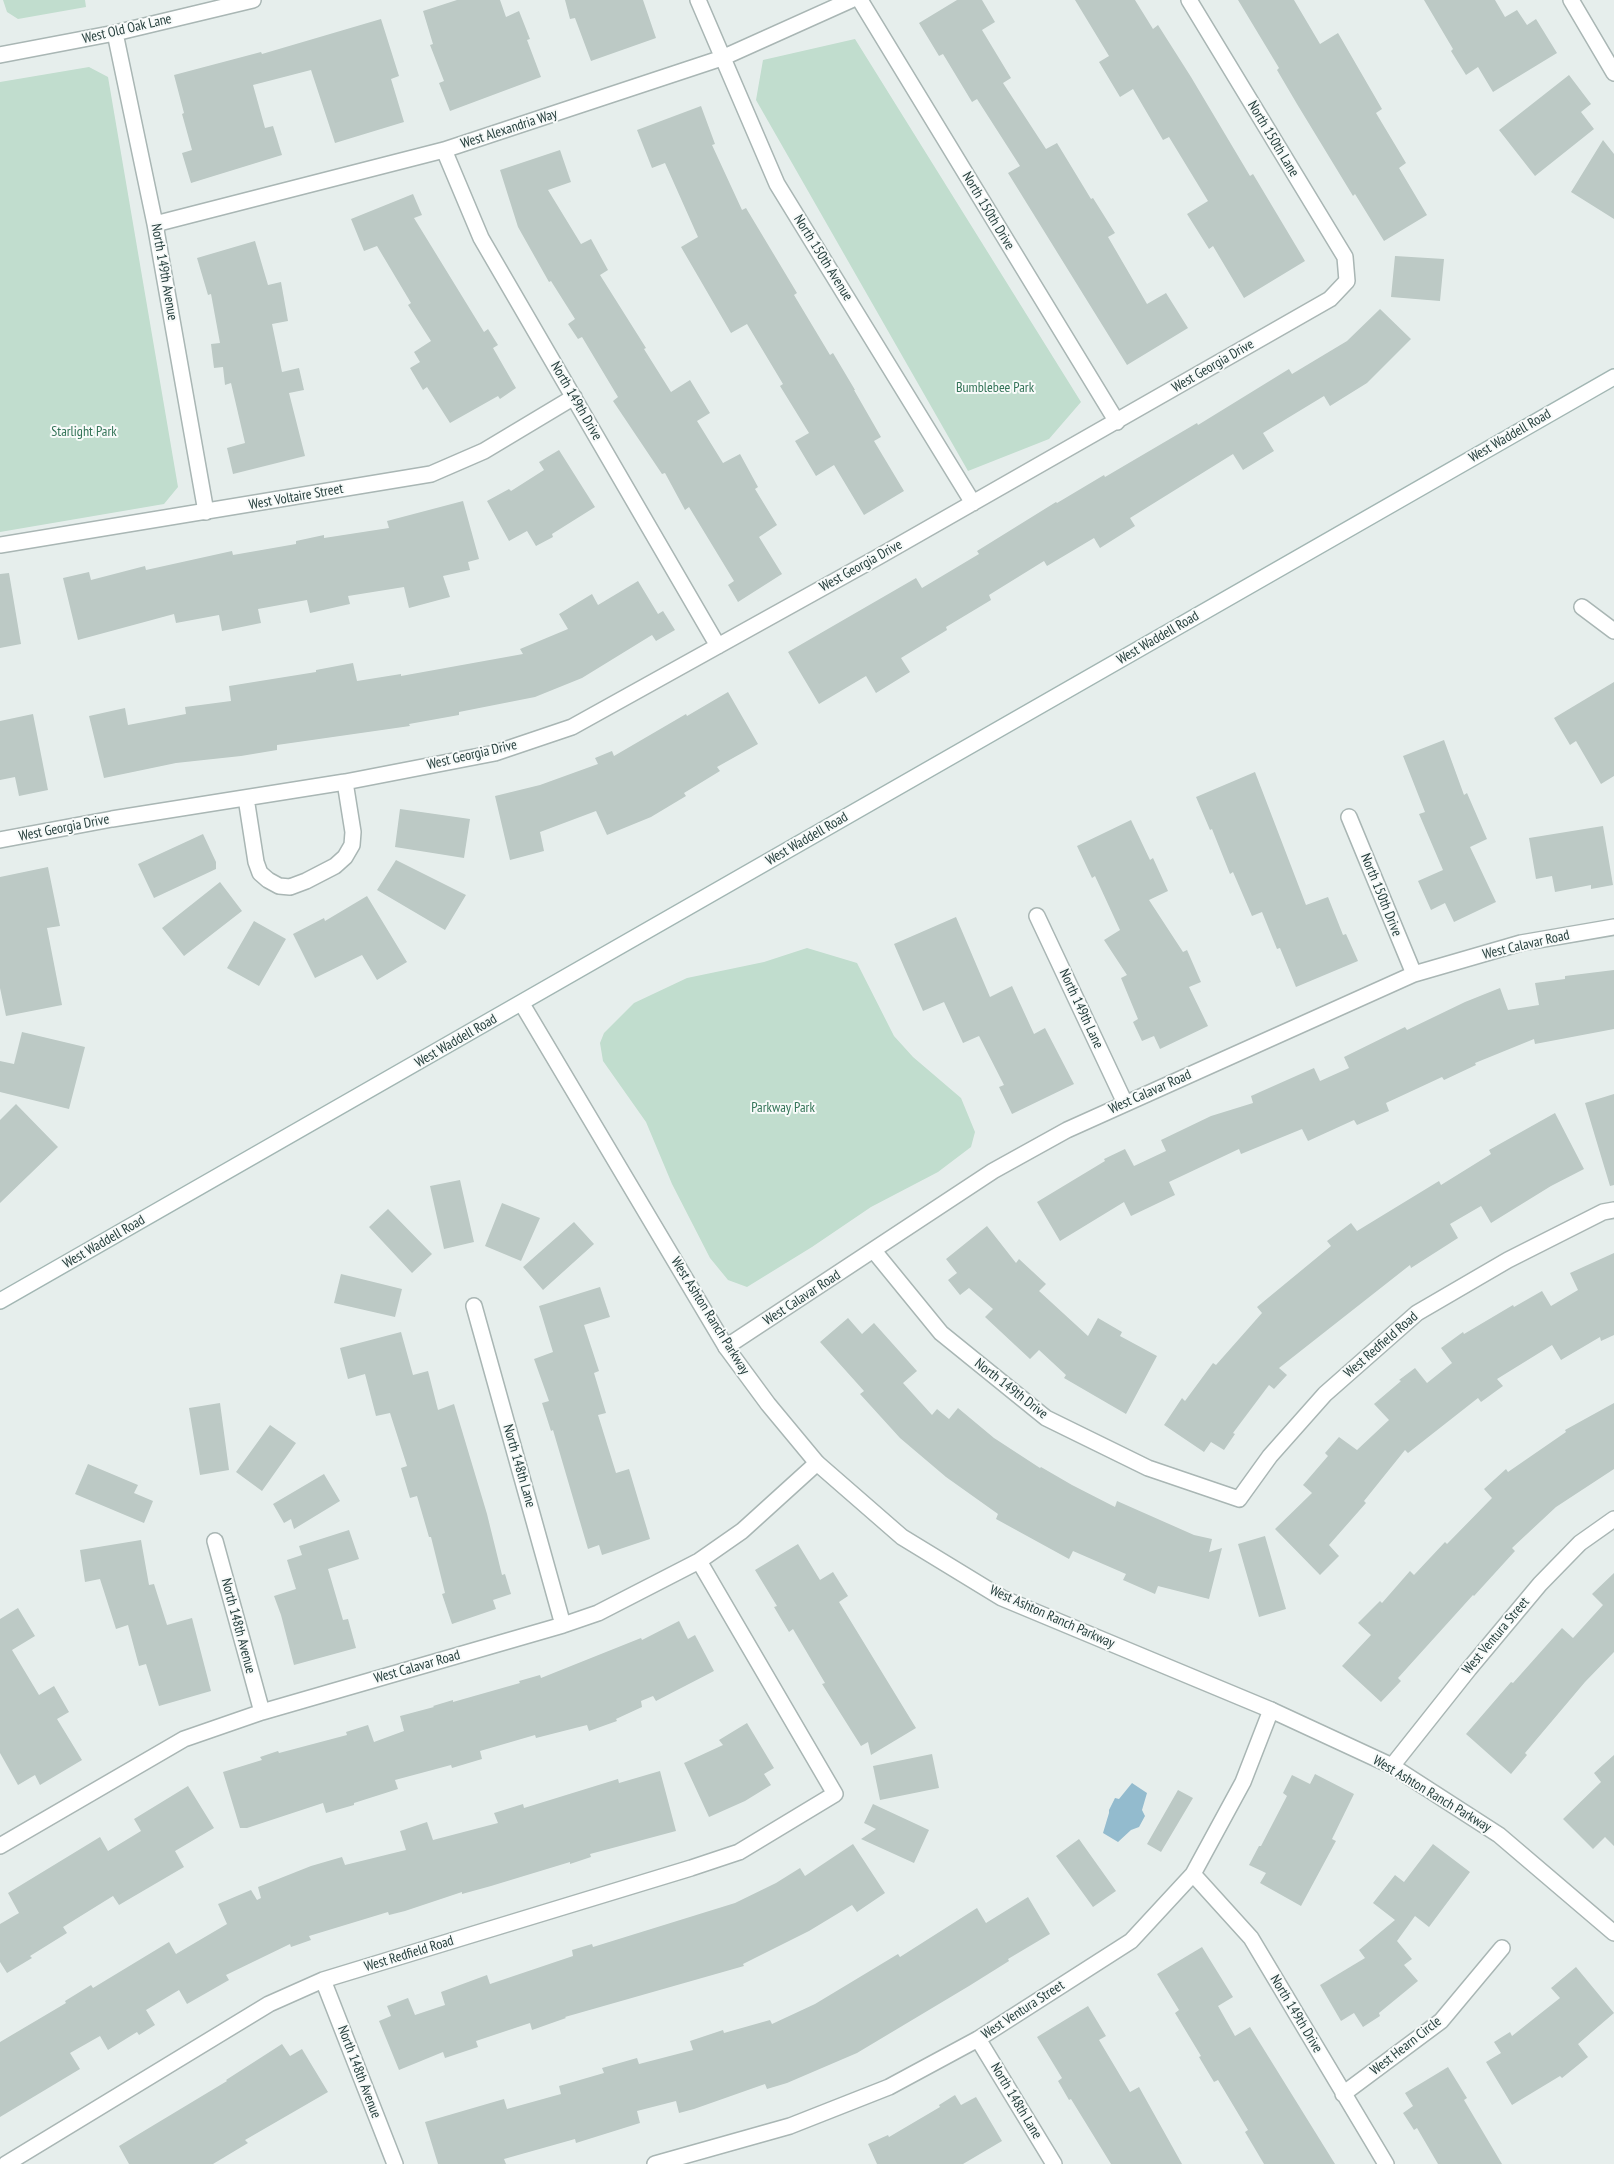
<!DOCTYPE html>
<style>
body{margin:0}
canvas{display:block;background:#e6eeec}
</style>
<canvas width="1614" height="2164"></canvas>
<script>
const ctx = document.querySelector('canvas').getContext('2d');
ctx.lineJoin = 'round';
function paint(path, color) {
  ctx.fillStyle = color;
  ctx.fill(path, 'evenodd');
}
function shape(rows) {
  const path = new Path2D();
  for (const r of rows) {
    path.moveTo(r[0], r[1]);
    for (let i = 2; i < r.length; i += 2) path.lineTo(r[i], r[i + 1]);
  }
  return path;
}
function strokePath(path, color, width, dash) {
  ctx.strokeStyle = color;
  ctx.lineWidth = width;
  ctx.lineCap = dash ? 'butt' : 'round';
  ctx.setLineDash(dash || []);
  ctx.stroke(path);
}
function write(font, color, halo, rows, align = 'center') {
  ctx.font = font + ' "PT Sans Narrow",sans-serif';
  ctx.lineWidth = 4;
  ctx.setLineDash([]);
  ctx.textBaseline = 'middle';
  ctx.strokeStyle = halo;
  ctx.fillStyle = color;
  for (const [text, x, y, turn = 0] of rows) {
    ctx.save();
    ctx.translate(x, y);
    ctx.rotate((+turn || 0) * Math.PI / 180);
    ctx.textAlign = isNaN(turn) ? turn : align;
    if (halo) ctx.strokeText(text, 0, 0);
    ctx.fillText(text, 0, 0);
    ctx.restore();
  }
}
const green = shape([
 [3,0,85,0,86,7,18,19,7,12],
 [855,39,1081,402,1049,439,968,471,756,100,763,60],
 [89,67,108,77,178,487,164,504,0,532,0,82],
 [807,948,857,963,894,1036,913,1057,961,1098,975,1132,971,1147,938,1172,871,1207,812,1247,747,1287,728,1280,710,1258,672,1184,646,1122,603,1061,600,1043,604,1033,634,1003,687,978,764,962]
]);
const water = shape([
 [1132,1783,1147,1793,1142,1810,1145,1816,1139,1827,1131,1830,1118,1842,1103,1833,1109,1813,1109,1810,1115,1798,1119,1799]
]);
const building = shape([
 [457,0,500,0,506,17,519,11,530,39,527,40,541,77,450,111,439,83,444,81,430,45,433,44,423,11],
 [565,0,643,0,656,38,591,61,575,18,570,19],
 [957,0,982,0,995,22,982,30,1011,78,1003,83,1046,149,1057,143,1091,199,1093,198,1115,233,1108,237,1147,304,1166,293,1188,328,1127,365,1008,173,1020,166,977,99,972,102,943,54,939,56,919,23],
 [1075,0,1135,0,1153,29,1158,25,1191,77,1250,176,1253,174,1305,261,1244,298,1213,246,1209,249,1187,214,1208,201,1169,137,1163,140,1133,89,1120,97,1099,62,1109,56],
 [1238,0,1294,0,1320,44,1338,33,1382,109,1376,113,1406,163,1399,168,1427,215,1384,241,1355,194,1353,196,1297,104,1277,70,1279,68],
 [1424,0,1495,0,1505,17,1517,10,1527,25,1536,19,1557,53,1493,92,1478,67,1466,75,1451,51,1453,49],
 [381,19,399,76,391,79,404,122,335,143,311,70,253,85,265,128,273,126,282,155,191,183,182,153,192,150,182,114,184,113,174,75,261,52,262,54],
 [1569,75,1591,104,1581,112,1594,129,1535,176,1499,130],
 [701,106,715,144,712,145,742,210,746,208,797,293,794,295,830,355,833,353,855,390,854,390,881,437,874,441,904,491,864,515,834,465,816,476,795,441,809,433,780,386,783,384,747,324,731,333,681,247,698,237,665,163,652,168,637,130],
 [1603,140,1614,154,1614,219,1571,192],
 [560,150,571,182,548,190,581,244,591,239,608,270,600,275,646,348,644,349,671,392,690,380,710,413,697,421,723,463,740,454,758,487,755,489,777,525,759,537,782,574,738,602,728,585,734,581,689,507,685,510,665,473,662,474,613,401,618,397,582,337,578,339,568,324,575,319,551,281,549,282,518,227,500,170],
 [413,194,422,215,414,218,484,332,488,329,498,345,493,348,516,388,500,399,498,396,450,423,427,387,423,390,410,368,420,362,414,352,431,341,408,305,411,303,377,246,364,251,351,219],
 [255,241,268,285,281,282,288,321,272,324,282,372,299,368,304,390,289,393,305,456,233,474,227,448,245,443,231,383,225,385,223,367,214,368,211,344,220,343,211,294,208,295,197,258],
 [1395,256,1444,259,1440,301,1391,297],
 [1380,309,1411,339,1367,383,1330,406,1324,396,1263,433,1274,451,1243,470,1233,454,1130,518,1135,526,1100,548,1094,538,1047,566,1044,561,989,595,991,600,946,627,947,630,901,658,910,672,876,693,866,676,819,704,788,652,916,578,922,588,979,554,977,551,1056,502,1057,503,1104,475,1105,477,1197,423,1198,425,1289,369,1292,374,1347,341],
 [559,450,595,507,552,534,553,537,536,546,527,531,509,541,487,501,509,489,511,491,544,470,539,462],
 [463,501,479,559,468,562,470,570,443,576,450,597,409,608,404,587,348,596,350,604,310,613,307,600,258,609,261,623,222,631,219,615,176,623,174,614,78,640,63,578,89,572,91,580,145,566,146,570,232,551,233,555,296,544,296,541,324,535,324,538,389,528,387,521],
 [9,573,21,644,0,648,0,574],
 [638,581,658,614,663,611,675,630,656,641,652,635,582,678,535,697,459,712,459,715,409,724,410,726,277,745,277,750,241,756,176,763,104,778,89,716,125,708,128,725,186,714,185,707,231,701,229,686,316,672,316,670,353,663,357,681,401,674,401,676,523,654,520,649,568,629,559,614,592,594,598,605],
 [1614,682,1614,776,1601,784,1576,741,1570,745,1554,718],
 [728,692,758,744,717,767,720,771,684,793,686,796,651,817,607,835,596,811,540,832,544,851,510,860,495,796,540,785,598,764,595,758,612,751,614,756,686,714,687,716],
 [33,714,48,790,19,796,15,777,0,780,0,721],
 [1444,740,1464,795,1467,793,1487,839,1470,847,1496,902,1454,922,1445,903,1431,910,1418,881,1443,870,1419,814,1425,812,1403,756],
 [1255,772,1306,905,1328,897,1343,935,1346,934,1358,961,1296,987,1280,948,1277,949,1262,912,1252,916,1233,872,1230,874,1212,829,1210,830,1196,797],
 [400,809,470,819,464,858,395,847],
 [1131,820,1150,860,1153,858,1168,891,1149,900,1183,952,1187,950,1201,982,1189,987,1208,1026,1160,1049,1154,1036,1142,1041,1133,1022,1138,1019,1121,978,1127,975,1104,940,1120,930,1095,876,1092,878,1077,846],
 [1603,826,1613,885,1591,889,1591,885,1555,892,1552,876,1536,879,1529,838],
 [203,834,216,862,216,869,154,898,138,864],
 [396,860,466,895,445,930,377,890],
 [48,867,60,926,47,928,62,1005,6,1016,0,988,0,877],
 [220,882,242,911,184,956,162,928],
 [367,896,407,962,377,980,362,955,315,978,293,934,324,918,325,921],
 [956,917,990,997,1012,986,1034,1034,1045,1028,1074,1084,1012,1114,999,1087,1004,1085,979,1036,963,1043,944,1002,923,1011,894,944],
 [254,921,286,939,259,986,227,968],
 [1614,970,1614,1029,1535,1044,1534,1039,1475,1063,1476,1065,1444,1080,1442,1077,1386,1103,1389,1111,1357,1125,1354,1120,1308,1141,1302,1129,1241,1154,1239,1149,1169,1182,1175,1195,1131,1216,1124,1202,1060,1241,1037,1202,1105,1161,1104,1159,1125,1149,1134,1166,1166,1151,1161,1140,1211,1116,1253,1103,1251,1096,1314,1068,1320,1081,1349,1068,1344,1057,1405,1027,1407,1030,1465,1002,1500,988,1508,1010,1539,1005,1535,983,1565,979,1565,976],
 [22,1032,85,1047,69,1109,0,1092,0,1061,14,1064],
 [1614,1094,1614,1185,1610,1186,1585,1103],
 [16,1104,58,1147,0,1203,0,1120],
 [1555,1113,1584,1169,1551,1186,1491,1223,1481,1206,1450,1224,1458,1238,1411,1268,1410,1265,1279,1368,1287,1375,1274,1389,1269,1385,1233,1433,1235,1434,1224,1450,1211,1442,1204,1452,1164,1425,1182,1398,1185,1401,1213,1363,1216,1365,1262,1313,1257,1307,1331,1246,1327,1241,1351,1223,1357,1231,1439,1181,1441,1185,1491,1154,1489,1150],
 [460,1180,474,1242,444,1249,430,1186],
 [502,1203,540,1218,521,1261,485,1246],
 [388,1209,432,1254,412,1273,369,1227],
 [574,1222,594,1244,543,1290,523,1267],
 [987,1226,1016,1263,1019,1259,1046,1284,1039,1291,1088,1336,1098,1318,1122,1332,1120,1336,1157,1356,1126,1414,1064,1378,1066,1375,1039,1350,1030,1359,985,1317,993,1309,969,1288,960,1295,948,1280,957,1273,946,1259],
 [1614,1253,1614,1335,1601,1341,1600,1337,1561,1360,1552,1345,1497,1379,1503,1386,1481,1402,1478,1398,1408,1453,1405,1450,1364,1501,1366,1503,1329,1545,1339,1556,1320,1575,1275,1529,1312,1493,1303,1485,1328,1456,1325,1453,1339,1437,1357,1450,1389,1420,1374,1404,1401,1381,1399,1380,1415,1368,1427,1383,1452,1363,1441,1348,1463,1332,1464,1334,1513,1305,1514,1307,1542,1291,1551,1306,1578,1290,1570,1273],
 [341,1274,402,1289,395,1317,334,1303],
 [600,1287,610,1317,584,1325,599,1371,594,1373,606,1413,598,1415,616,1473,629,1469,650,1539,602,1555,599,1545,588,1549,553,1430,551,1431,542,1403,549,1401,534,1359,553,1352,539,1306],
 [848,1318,862,1334,874,1323,917,1371,903,1383,932,1415,937,1409,949,1419,958,1408,994,1438,1040,1468,1041,1467,1072,1485,1115,1507,1117,1501,1194,1535,1212,1539,1209,1552,1222,1548,1209,1599,1158,1586,1155,1594,1123,1580,1126,1574,1073,1551,1069,1559,996,1519,998,1514,946,1477,900,1438,860,1394,864,1391,820,1342],
 [401,1332,413,1375,428,1371,438,1410,454,1404,487,1514,502,1575,505,1574,511,1594,493,1600,496,1609,452,1624,442,1594,445,1593,431,1537,429,1537,417,1496,410,1498,401,1468,407,1466,390,1413,376,1416,365,1374,348,1379,340,1348],
 [220,1403,229,1470,200,1475,189,1408],
 [1614,1403,1614,1469,1556,1507,1512,1548,1515,1551,1474,1596,1473,1595,1398,1678,1401,1681,1381,1702,1342,1666,1371,1635,1358,1623,1380,1601,1382,1603,1410,1571,1414,1575,1445,1542,1447,1544,1492,1498,1484,1489,1506,1469,1508,1472,1566,1432,1565,1430],
 [270,1425,296,1443,262,1491,236,1472],
 [88,1464,138,1485,134,1493,153,1501,144,1523,75,1494],
 [324,1474,340,1501,294,1529,291,1519,284,1523,273,1504],
 [349,1530,359,1559,328,1569,343,1620,348,1619,356,1648,294,1665,281,1615,274,1596,296,1589,287,1560,302,1555,299,1546],
 [1265,1536,1286,1609,1259,1617,1238,1544],
 [141,1540,149,1585,154,1584,167,1625,192,1618,211,1691,159,1706,146,1664,139,1666,128,1625,116,1629,100,1579,85,1582,80,1550],
 [798,1544,820,1580,833,1572,848,1596,839,1602,916,1728,871,1755,868,1742,861,1746,822,1684,825,1683,793,1629,789,1632,774,1607,777,1606,755,1570],
 [1614,1573,1614,1652,1585,1682,1525,1753,1527,1755,1511,1774,1466,1734,1511,1682,1513,1683,1562,1628,1573,1638,1603,1605,1592,1594],
 [18,1608,35,1636,12,1650,39,1695,54,1686,69,1712,57,1719,82,1760,40,1785,35,1775,18,1785,0,1753,0,1619],
 [679,1621,688,1639,695,1635,714,1671,656,1701,653,1696,641,1701,642,1707,616,1719,617,1721,589,1731,587,1725,536,1738,535,1735,480,1751,482,1759,452,1768,451,1765,395,1780,398,1789,354,1803,354,1805,326,1813,323,1803,247,1828,240,1828,223,1772,262,1760,260,1757,278,1751,279,1753,347,1735,346,1732,368,1725,374,1742,404,1731,400,1716,434,1707,433,1706,453,1700,453,1702,520,1683,519,1681,540,1675,541,1678,641,1638,642,1640],
 [747,1723,774,1768,764,1774,771,1785,745,1801,709,1817,684,1763,723,1745,719,1740],
 [932,1754,939,1788,880,1800,873,1766],
 [1614,1755,1614,1846,1605,1837,1593,1849,1563,1819,1601,1782,1594,1773],
 [660,1771,676,1831,590,1854,591,1857,570,1864,570,1862,491,1886,462,1894,462,1892,405,1911,389,1915,388,1912,309,1936,311,1940,291,1947,290,1944,226,1975,229,1980,187,2004,179,1990,146,2010,155,2025,139,2035,137,2032,108,2050,100,2036,70,2053,80,2069,0,2117,0,2042,66,2003,65,2001,91,1985,93,1988,169,1942,176,1954,227,1924,218,1904,251,1890,257,1900,261,1898,258,1887,311,1866,342,1857,345,1865,406,1850,400,1831,427,1822,433,1840,498,1823,494,1813,523,1804,524,1808,618,1779,619,1783],
 [1315,1774,1354,1794,1332,1839,1336,1841,1301,1906,1260,1883,1266,1873,1249,1865,1259,1846,1261,1846,1287,1796,1283,1793,1292,1775,1310,1784],
 [188,1786,214,1828,175,1851,184,1867,119,1905,113,1896,63,1927,67,1933,30,1956,32,1958,7,1973,0,1962,0,1924,19,1913,8,1893,100,1837,108,1851,141,1831,134,1819],
 [1178,1790,1193,1798,1161,1852,1147,1844],
 [873,1804,929,1830,914,1863,861,1839,876,1829,864,1823],
 [1079,1839,1116,1891,1093,1907,1056,1856],
 [853,1844,885,1893,857,1912,852,1905,809,1931,743,1964,744,1966,565,2017,566,2018,532,2030,530,2023,476,2041,478,2047,445,2058,443,2052,399,2070,379,2021,391,2016,387,2006,408,1998,415,2015,445,2005,441,1992,487,1975,490,1984,573,1956,572,1950,592,1944,593,1947,735,1903,776,1883,800,1868,805,1876],
 [1433,1844,1470,1872,1429,1927,1415,1916,1397,1941,1412,1959,1404,1965,1418,1981,1379,2013,1380,2016,1363,2027,1354,2013,1341,2021,1320,1985,1365,1958,1359,1950,1395,1920,1373,1903,1395,1875,1404,1882],
 [1028,1897,1050,1934,1008,1959,1009,1961,969,1986,857,2053,787,2083,767,2089,765,2084,694,2109,679,2113,676,2101,637,2111,640,2123,576,2143,575,2139,504,2159,506,2164,438,2164,425,2122,504,2099,507,2109,561,2094,559,2086,604,2073,602,2068,637,2058,639,2064,693,2050,690,2041,723,2030,724,2033,770,2020,772,2024,815,2004,898,1954,900,1957,977,1908,986,1923],
 [1202,1947,1233,1997,1218,2006,1235,2036,1250,2027,1335,2164,1264,2164,1245,2132,1248,2130,1218,2080,1214,2082,1199,2057,1201,2056,1175,2013,1179,2010,1157,1974],
 [1576,1967,1614,2013,1578,2044,1588,2057,1562,2078,1560,2076,1512,2105,1486,2062,1501,2053,1494,2042,1510,2032,1512,2036,1560,1998,1551,1988],
 [1088,2006,1106,2036,1099,2040,1130,2092,1139,2087,1182,2164,1111,2164,1071,2099,1069,2100,1058,2081,1062,2078,1037,2037],
 [282,2044,290,2056,302,2049,328,2092,245,2140,248,2143,213,2164,129,2164,119,2146,227,2081,226,2080],
 [1448,2067,1467,2098,1464,2100,1502,2164,1438,2164,1417,2128,1414,2130,1403,2113,1413,2106,1405,2093],
 [955,2095,961,2105,976,2097,1002,2141,963,2164,877,2164,868,2144,888,2135,889,2137,940,2107,939,2105]
]);
const minor = shape([
 [698,0,777,184,973,503],
 [860,0,1117,422],
 [1571,0,1614,73],
 [115,33,155,224,206,512],
 [0,55,115,33,253,0],
 [444,150,481,238,718,646],
 [155,224,444,150,722,58,851,0],
 [0,545,431,474,484,451,574,397],
 [1582,607,1614,631],
 [246,798,256,862,260,873,268,880,279,886,290,887,306,881,335,866,345,857,352,845,353,832,345,782],
 [1349,817,1414,974],
 [0,840,112,819,345,782,495,753,572,727,878,557,1330,299,1347,281,1345,257,1189,0],
 [1037,916,1125,1103],
 [874,1251,941,1333,1046,1418,1148,1468,1239,1499,1270,1456,1325,1394,1417,1313,1508,1260,1603,1212,1614,1210],
 [474,1306,563,1625],
 [726,1347,993,1171,1067,1130,1414,974,1521,943,1614,927],
 [215,1541,262,1712],
 [1392,1766,1469,1669,1540,1584,1580,1543,1614,1519],
 [0,1846,184,1739,262,1712,563,1625,598,1613,699,1561,742,1531,817,1463],
 [1193,1874,1251,1938,1386,2164],
 [323,1980,395,2164],
 [978,2039,1054,2164],
 [1343,2094,1441,2021,1502,1948],
 [6,2164,269,2004,323,1980,691,1868,739,1852,835,1794,699,1561],
 [655,2164,790,2126,889,2087,978,2039,1131,1941,1193,1874,1243,1782,1271,1710]
]);
const tertiary = shape([
 [522,1004,726,1347,768,1404,817,1463,902,1537,1002,1598,1271,1710,1392,1766,1499,1835,1614,1933]
]);
const secondary = shape([
 [0,1301,1614,377]
]);
const streetNames = [
 ["West Old Oak Lane",127,29,-13],
 ["West Alexandria Way",509,129,-18],
 ["North 150th Lane",1273,139,59],
 ["North 150th Drive",988,211,59],
 ["North 150th Avenue",823,258,58],
 ["North 149th Avenue",164,272,80],
 ["West Georgia Drive",1213,366,-30],
 ["North 149th Drive",576,401,60],
 ["West Waddell Road",1510,436,-30],
 ["West Voltaire Street",296,497,-10],
 ["West Georgia Drive",861,566,-29],
 ["West Waddell Road",1158,638,-30],
 ["West Georgia Drive",472,755,-13],
 ["West Georgia Drive",64,828,-11],
 ["West Waddell Road",807,839,-30],
 ["North 150th Drive",1381,895,68],
 ["West Calavar Road",1526,945,-13],
 ["North 149th Lane",1081,1009,65],
 ["West Waddell Road",456,1041,-30],
 ["West Calavar Road",1150,1092,-24],
 ["West Waddell Road",104,1242,-30],
 ["West Calavar Road",802,1298,-33],
 ["West Ashton Ranch Parkway",710,1316,58],
 ["West Redfield Road",1381,1345,-41],
 ["North 149th Drive",1011,1389,38],
 ["North 148th Lane",519,1466,74],
 ["West Ashton Ranch Parkway",1052,1617,24],
 ["North 148th Avenue",238,1626,75],
 ["West Ventura Street",1496,1636,-50],
 ["West Calavar Road",417,1667,-16],
 ["West Ashton Ranch Parkway",1432,1794,31],
 ["West Redfield Road",409,1954,-17],
 ["West Ventura Street",1023,2010,-33],
 ["North 149th Drive",1296,2014,59],
 ["West Hearn Circle",1406,2046,-38],
 ["North 148th Avenue",359,2072,69],
 ["North 148th Lane",1016,2101,59]
];
const parkNames = [
 ["Bumblebee Park",995,388],
 ["Starlight Park",84,432],
 ["Parkway Park",783,1108]
];
paint(green, '#c1ddce');
paint(water, '#93bbce');
paint(building, '#bcc9c5');
strokePath(minor, '#a9b6b4', 18);
strokePath(tertiary, '#a9b6b4', 18);
strokePath(secondary, '#a2b6b3', 18);
strokePath(minor, '#fff', 15);
strokePath(tertiary, '#fff', 15);
strokePath(secondary, '#fff', 15);
write('14px', '#263f3d', '#f7faf9', streetNames);
write('14px', '#337357', '#f7faf9', parkNames);
</script>
